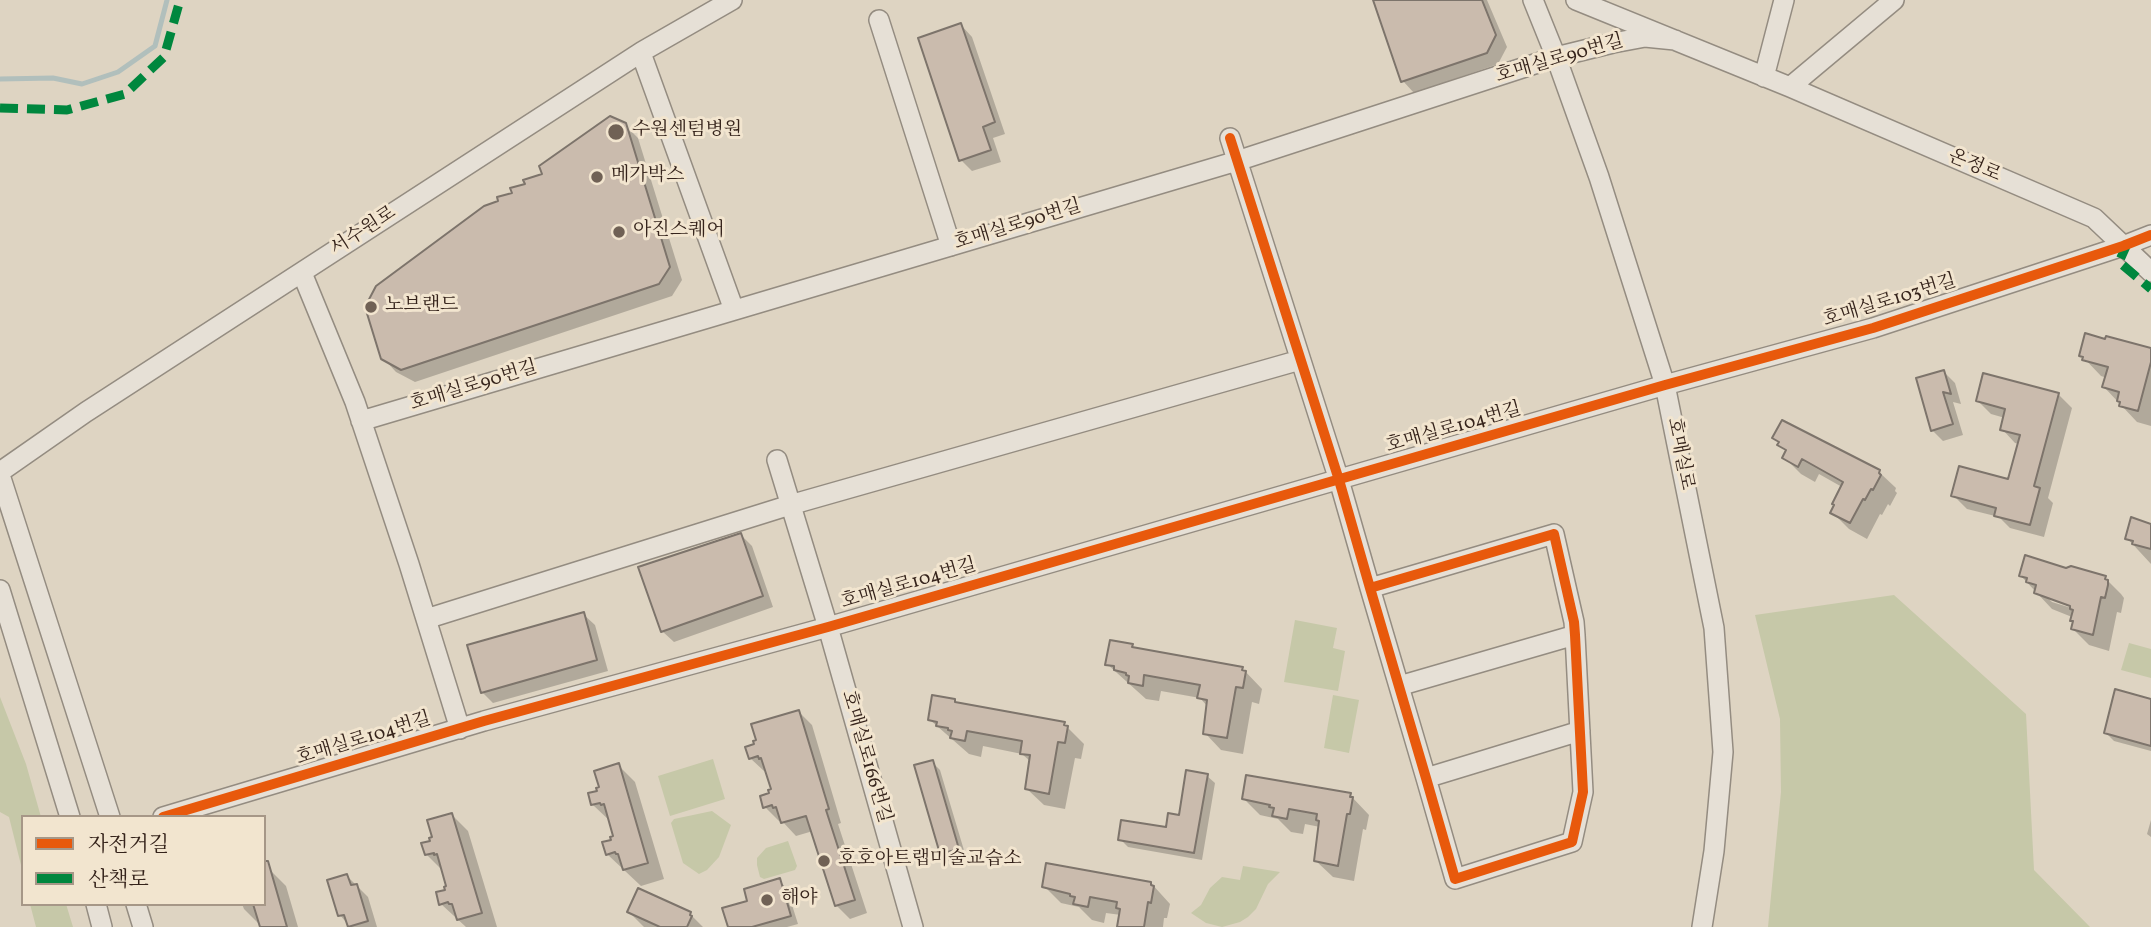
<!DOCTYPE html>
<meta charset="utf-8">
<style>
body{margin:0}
#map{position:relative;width:2151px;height:927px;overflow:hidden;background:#ded4c2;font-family:Vollkorn,"Noto Serif KR",serif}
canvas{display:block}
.legend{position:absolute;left:21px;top:815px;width:245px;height:91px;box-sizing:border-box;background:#f2e5cf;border:2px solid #a69787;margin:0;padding:9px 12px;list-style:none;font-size:21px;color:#35231b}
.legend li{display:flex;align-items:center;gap:14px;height:35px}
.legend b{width:35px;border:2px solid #a69787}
</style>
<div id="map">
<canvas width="2151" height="927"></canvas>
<ul class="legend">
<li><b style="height:9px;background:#e8590c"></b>자전거길</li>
<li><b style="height:9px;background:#00873e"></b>산책로</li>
</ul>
</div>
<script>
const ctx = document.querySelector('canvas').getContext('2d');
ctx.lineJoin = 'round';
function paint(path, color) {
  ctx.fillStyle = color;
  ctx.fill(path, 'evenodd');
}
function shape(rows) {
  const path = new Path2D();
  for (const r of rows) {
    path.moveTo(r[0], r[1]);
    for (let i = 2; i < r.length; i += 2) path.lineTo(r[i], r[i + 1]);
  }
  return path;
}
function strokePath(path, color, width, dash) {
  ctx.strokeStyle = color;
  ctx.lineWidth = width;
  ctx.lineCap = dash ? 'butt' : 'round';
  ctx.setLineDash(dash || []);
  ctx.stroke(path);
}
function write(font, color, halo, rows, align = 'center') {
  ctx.font = font + ' Vollkorn,"Noto Serif KR",serif';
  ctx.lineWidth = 6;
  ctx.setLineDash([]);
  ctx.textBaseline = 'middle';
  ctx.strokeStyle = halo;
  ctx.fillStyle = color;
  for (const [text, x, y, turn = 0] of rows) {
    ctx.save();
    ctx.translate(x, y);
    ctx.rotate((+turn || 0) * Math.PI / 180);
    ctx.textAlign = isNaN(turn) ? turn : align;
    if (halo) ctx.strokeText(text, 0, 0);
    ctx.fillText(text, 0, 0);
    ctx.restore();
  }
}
const green = shape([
 [1894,595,2026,714,2034,870,2090,927,1768,927,1781,792,1780,719,1755,615],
 [1295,620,1337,628,1333,648,1345,651,1338,691,1284,682],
 [2129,643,2151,649,2151,678,2121,670],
 [1333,695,1359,700,1349,753,1324,748],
 [0,697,26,764,41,817,23,817,23,873,9,817,0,812],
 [713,759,725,799,670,816,658,776],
 [712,811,731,825,719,857,707,870,699,874,683,863,671,823,674,819],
 [788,841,797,866,795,870,764,879,760,877,757,865,757,858,766,848],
 [1243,866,1280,872,1268,884,1256,909,1248,917,1240,922,1222,927,1206,923,1191,913,1201,905,1210,888,1222,877,1240,880],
 [30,904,66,904,73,927,36,927]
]);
const shadow = shape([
 [1375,0,1487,0,1507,47,1498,64,1414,93,1403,81],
 [961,25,972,37,1005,134,993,138,1001,162,972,171,961,160],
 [625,125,638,138,682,280,672,296,415,382,396,372,383,358,527,185],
 [2106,341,2151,350,2151,426,2137,422,2121,405,2104,387,2107,378,2101,376,2081,355],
 [1944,372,1955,383,1961,404,1953,402,1963,435,1943,441,1932,430],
 [2058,394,2072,408,2048,498,2053,503,2044,537,2010,528,1999,517,1967,509,1953,495,2009,482,2020,444,2015,443,2002,429,2005,418,1991,414,1978,401],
 [1774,438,1879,472,1896,488,1895,491,1897,493,1890,506,1888,504,1882,515,1880,514,1867,539,1849,529,1832,512,1842,487,1819,474,1815,482,1801,474,1784,457,1787,452],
 [2151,525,2151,564,2127,538],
 [741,535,752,546,773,607,674,642,662,631],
 [2066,569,2105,578,2121,594,2124,598,2121,613,2117,612,2109,651,2089,645,2073,629,2074,623,2072,620,2072,617,2052,609,2021,576],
 [2047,597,2079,607,2078,610,2052,602],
 [583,614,595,625,608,671,493,703,482,692],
 [1132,646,1135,649,1242,668,1262,689,1259,704,1252,702,1243,754,1221,750,1205,733,1208,707,1200,698,1161,691,1159,701,1146,699,1107,664],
 [2151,700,2151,751,2114,741,2106,733],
 [954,701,958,705,1064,724,1084,744,1081,759,1075,758,1065,809,1044,805,1027,789,1031,762,1022,754,983,746,981,757,969,754,929,719],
 [799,712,812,725,841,823,838,824,867,913,850,919,836,905,813,831,796,836,781,820,779,821,765,807,773,790,767,771,764,771,750,758,756,745],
 [932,762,940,770,966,857,950,862,942,854,916,767],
 [618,765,635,782,664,879,641,886,607,854,615,837,610,821,593,805,599,792],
 [1207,776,1215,783,1202,860,1128,847,1120,839,1167,829,1180,817],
 [1350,795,1369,815,1366,830,1363,829,1354,881,1333,877,1316,861,1320,827,1305,824,1303,834,1291,832,1278,819,1260,815,1243,798],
 [452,815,468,831,497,927,466,927,441,904,449,887,443,871,426,854,432,842],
 [2151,820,2151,837,2147,834],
 [269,869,286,886,298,927,262,927,244,909,242,904,264,904],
 [347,876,368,897,377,927,350,927,340,915],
 [779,880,787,889,798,924,787,927,729,927,749,902],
 [1151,883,1170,904,1167,918,1164,918,1163,927,1120,927,1121,915,1106,913,1104,923,1092,920,1079,907,1061,903,1044,886],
 [629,912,690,914,703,927,644,927]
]);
const stream = shape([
 [0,79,53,78,82,84,118,72,155,46,167,0]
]);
const building = shape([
 [1373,0,1482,0,1496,35,1487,53,1401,82,1373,0],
 [961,23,995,122,983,127,991,150,959,161,918,38,961,23],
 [610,116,626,123,670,267,659,284,401,370,381,359,365,307,376,286,484,206,498,201,497,197,512,193,510,188,525,184,523,180,542,174,539,166,610,116],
 [2085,333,2105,339,2106,336,2151,348,2151,362,2138,411,2119,406,2120,402,2117,401,2119,392,2102,387,2108,367,2082,360,2083,357,2079,356,2085,333],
 [1944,370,1951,394,1943,392,1953,424,1931,431,1916,378,1944,370],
 [1983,373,2059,393,2034,486,2040,488,2030,525,1994,516,1996,508,1951,496,1959,466,2008,479,2020,435,2000,430,2005,409,1976,401,1983,373],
 [1782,420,1880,470,1879,473,1881,475,1873,490,1871,489,1865,500,1863,499,1850,523,1830,513,1834,505,1832,504,1843,482,1802,459,1798,467,1782,458,1786,450,1777,445,1779,442,1772,438,1782,420],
 [2131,517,2151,524,2151,549,2132,544,2133,541,2125,539,2131,517],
 [741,533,763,596,661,632,638,567,741,533],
 [2025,555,2066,568,2071,566,2106,576,2105,579,2108,580,2108,585,2105,598,2101,597,2093,635,2071,629,2073,621,2070,621,2073,610,2070,609,2070,606,2034,593,2036,585,2026,582,2027,578,2019,576,2025,555],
 [584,612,597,660,481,693,467,645,584,612],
 [1110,640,1133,644,1132,647,1243,667,1242,670,1246,671,1243,688,1236,687,1227,738,1203,734,1207,700,1197,698,1200,685,1144,675,1143,686,1128,683,1129,676,1126,675,1126,673,1114,670,1114,666,1105,665,1110,640],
 [2115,689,2151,699,2151,746,2104,733,2115,689],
 [932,695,955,699,955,702,1065,722,1064,725,1068,726,1065,743,1058,742,1049,794,1025,789,1030,755,1020,754,1022,741,967,731,965,741,950,738,952,731,948,730,948,728,936,726,937,722,928,720,932,695],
 [799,710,829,809,826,810,855,900,835,906,806,816,781,823,776,807,773,808,772,805,763,808,760,796,769,793,768,790,771,789,761,758,759,759,758,756,749,759,745,747,754,744,753,741,756,740,751,724,799,710],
 [933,760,959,849,940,854,914,765,933,760],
 [619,763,648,863,623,870,618,854,616,854,615,852,606,855,602,842,611,840,610,837,613,836,604,804,601,805,600,803,591,805,588,793,597,791,596,788,599,787,594,771,619,763],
 [1186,770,1208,774,1194,853,1118,840,1121,820,1166,827,1168,813,1179,815,1186,770],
 [1246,775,1351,793,1350,797,1353,797,1350,814,1347,814,1338,866,1314,861,1319,821,1316,820,1317,814,1289,809,1287,819,1272,816,1274,808,1269,807,1270,805,1242,799,1246,775],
 [452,813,482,913,457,920,452,904,449,904,448,902,439,905,436,892,445,890,444,887,446,886,437,854,434,855,434,853,425,855,421,843,430,841,429,838,432,837,427,820,452,813],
 [264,861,268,861,287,927,260,927,253,904,264,904,264,861],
 [1046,863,1151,882,1151,885,1154,886,1151,903,1148,902,1144,927,1117,927,1120,909,1116,908,1117,902,1090,897,1088,907,1073,904,1075,897,1070,896,1070,894,1042,887,1046,863],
 [347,874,351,885,357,884,368,921,348,927,344,915,338,916,327,880,347,874],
 [780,878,791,916,752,927,728,927,722,908,747,901,744,889,780,878],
 [638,888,691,912,690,915,692,916,687,927,660,927,627,912,638,888]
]);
const minor = shape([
 [1533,0,1556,57,1599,177,1665,385,1714,628,1723,752,1714,851,1702,927],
 [1576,0,1790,87,2094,218,2151,272],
 [879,20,951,246],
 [641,53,734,310],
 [1764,77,1784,0],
 [1790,87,1894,0],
 [1230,138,1339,480,1370,588,1426,778,1455,879,1572,842,1583,792,1575,635,1574,622,1554,534,1370,588],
 [302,273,355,402,409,564,460,729],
 [361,421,1237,161,1556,57,1613,43,1645,37,1675,40],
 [777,460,828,627,913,927],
 [0,472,86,412,643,51,732,0],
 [0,475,110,817],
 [0,590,70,817],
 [426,619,790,505,1300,360],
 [1399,686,1575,635],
 [1426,778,1580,731],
 [163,817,484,721,828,627,1665,385,1873,328,2123,246,2151,235],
 [96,904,102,927],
 [136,904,143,927]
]);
const quiet = shape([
 [0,108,67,110,125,94,164,57,180,0],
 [2128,242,2119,262,2151,289]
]);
const cycleway = shape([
 [1230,138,1339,480,1370,588,1426,778,1455,879,1572,842,1583,792,1575,635,1574,622,1554,534,1370,588],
 [163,817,484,721,828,627,1665,385,1873,328,2123,246,2151,235]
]);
const markers = [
 [616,132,9,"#706155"],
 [597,177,7,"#706155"],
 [619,232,7,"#706155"],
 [371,307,7,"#706155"],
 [824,861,7,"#706155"],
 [767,900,7,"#706155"]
];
const streetNames = [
 ["호매실로90번길",1560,60,-16],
 ["온정로",1974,167,23],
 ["호매실로90번길",1018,226,-17],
 ["서수원로",364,232,-33],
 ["호매실로103번길",1890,302,-17],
 ["호매실로90번길",474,387,-17],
 ["호매실로104번길",1454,429,-16],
 ["호매실로",1679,454,79],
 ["호매실로104번길",909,585,-16],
 ["호매실로104번길",364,740,-17],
 ["호매실로166번길",865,757,74]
];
const poiNames = [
 ["수원센텀병원",632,132],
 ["메가박스",611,177],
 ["아진스퀘어",633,232],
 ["노브랜드",385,307],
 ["호호아트랩미술교습소",838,861],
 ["해야",781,900]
];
paint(green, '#c6c8a8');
paint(shadow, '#0003');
strokePath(stream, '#b1bfbc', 5);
paint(building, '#cabbad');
strokePath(building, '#7d746b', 2);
strokePath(minor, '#948c81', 22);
strokePath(minor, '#e6e0d6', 19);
strokePath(quiet, '#00873e', 9, [18, 9]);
strokePath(cycleway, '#e8590c', 10);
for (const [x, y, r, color] of markers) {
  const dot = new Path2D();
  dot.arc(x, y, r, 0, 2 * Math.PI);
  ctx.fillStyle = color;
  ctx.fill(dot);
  strokePath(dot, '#f2e5cf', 2.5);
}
write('19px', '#35231b', '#f2e5cf', streetNames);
write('19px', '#35231b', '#f2e5cf', poiNames, 'left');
</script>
